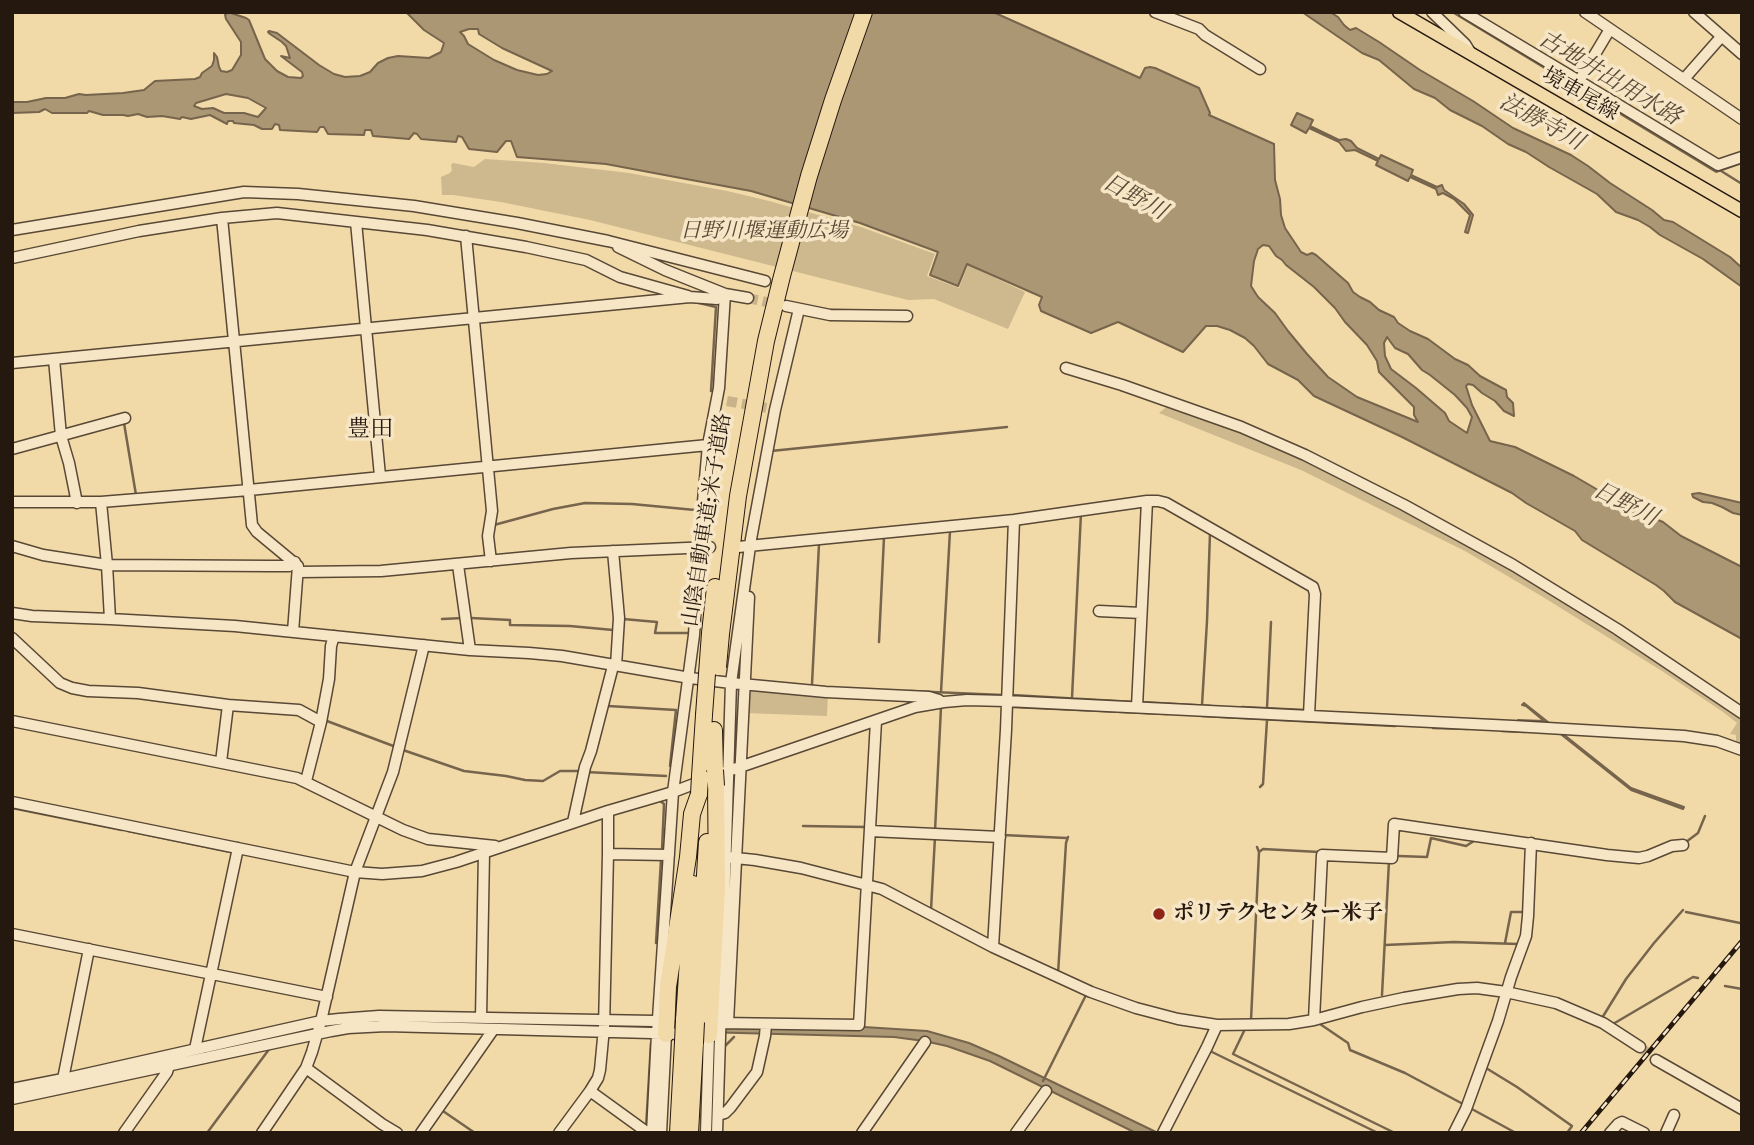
<!DOCTYPE html>
<meta charset="utf-8">
<style>
body{margin:0}
#map{position:relative;width:1754px;height:1145px;overflow:hidden;background:#f1d9a8;font-family:"Libre Bodoni",serif}
canvas{display:block}
.frame{position:absolute;inset:0;border:14px solid #25180f;pointer-events:none}
</style>
<div id="map">
<canvas width="1754" height="1145"></canvas>
<div class="frame"></div>
</div>
<script>
const ctx = document.querySelector('canvas').getContext('2d');
ctx.lineJoin = 'round';
function paint(path, color) {
  ctx.fillStyle = color;
  ctx.fill(path, 'evenodd');
}
function shape(rows) {
  const path = new Path2D();
  for (const r of rows) {
    path.moveTo(r[0], r[1]);
    for (let i = 2; i < r.length; i += 2) path.lineTo(r[i], r[i + 1]);
  }
  return path;
}
function strokePath(path, color, width, dash) {
  ctx.strokeStyle = color;
  ctx.lineWidth = width;
  ctx.lineCap = dash ? 'butt' : 'round';
  ctx.setLineDash(dash || []);
  ctx.stroke(path);
}
function write(font, color, halo, rows, align = 'center') {
  ctx.font = font + ' "Libre Bodoni","Noto Serif JP",serif';
  ctx.lineWidth = 7;
  ctx.setLineDash([]);
  ctx.textBaseline = 'middle';
  ctx.strokeStyle = halo;
  ctx.fillStyle = color;
  for (const [text, x, y, turn = 0] of rows) {
    ctx.save();
    ctx.translate(x, y);
    ctx.rotate((+turn || 0) * Math.PI / 180);
    ctx.textAlign = isNaN(turn) ? turn : align;
    if (halo) ctx.strokeText(text, 0, 0);
    ctx.fillText(text, 0, 0);
    ctx.restore();
  }
}
const green = shape([
 [485,159,544,163,629,173,727,191,769,201,861,227,935,254,927,276,959,288,968,265,1025,292,1008,329,934,299,908,300,590,220,501,202,453,195,442,195,441,177,450,173,452,170,451,165,453,163,474,167],
 [1170,404,1332,471,1552,591,1742,716,1742,745,1736,742,1736,735,1730,734,1737,723,1723,712,1662,671,1543,597,1465,551,1301,470,1159,413],
 [746,688,828,694,827,716,745,713]
]);
const water = shape([
 [228,12,246,18,249,20,265,59,277,71,288,77,301,78,303,76,302,72,281,56,290,58,286,46,282,42,270,34,268,32,269,31,277,33,319,65,334,74,345,77,360,76,370,72,378,63,388,58,398,56,429,58,441,52,444,43,424,30,406,12,993,12,1140,78,1145,68,1150,67,1155,68,1199,88,1210,113,1209,115,1274,144,1275,180,1280,199,1281,215,1285,228,1301,252,1307,255,1312,253,1316,255,1348,283,1353,292,1360,297,1370,302,1379,310,1394,317,1398,323,1410,331,1428,339,1455,359,1468,365,1480,376,1506,390,1507,397,1513,403,1514,416,1504,411,1495,401,1482,393,1473,385,1468,384,1466,386,1472,405,1490,441,1515,447,1574,476,1598,490,1610,494,1643,514,1663,522,1681,536,1742,567,1742,639,1675,602,1664,591,1656,585,1582,540,1575,531,1526,503,1512,493,1402,437,1314,396,1298,380,1268,364,1254,346,1245,338,1230,330,1217,326,1206,326,1183,352,1118,322,1091,333,1041,311,1039,305,1042,297,967,264,958,286,930,275,938,252,860,223,751,191,686,179,606,164,517,157,511,141,506,141,497,152,469,149,462,137,458,136,456,142,421,139,417,134,414,133,409,139,373,136,371,130,365,130,364,135,328,134,324,127,320,127,317,132,280,130,279,125,275,124,272,129,262,129,254,125,234,123,233,121,228,121,227,124,210,115,191,119,182,117,180,119,162,116,147,117,138,114,128,116,123,115,103,115,89,111,87,113,52,113,45,109,39,112,12,113,12,102,27,102,46,98,65,98,79,94,86,95,123,93,144,90,155,81,195,79,200,77,202,73,212,66,214,60,214,53,217,57,219,67,221,71,227,72,232,70,241,55,241,42,226,19,225,15,228,12],
 [469,29,478,29,479,34,502,48,552,71,547,74,538,75,517,70,494,60,468,44,464,36,460,32,469,29],
 [226,94,248,98,266,108,258,117,244,113,224,113,213,108,202,109,194,106,196,103,226,94],
 [1263,245,1269,246,1276,256,1282,260,1286,265,1314,287,1335,308,1345,322,1367,345,1377,361,1379,372,1414,407,1414,415,1418,422,1357,397,1328,377,1307,354,1288,331,1275,313,1258,297,1251,286,1254,261,1258,249,1263,245],
 [1387,337,1395,348,1408,354,1422,370,1430,375,1455,395,1467,408,1472,417,1467,433,1449,421,1445,413,1416,388,1391,369,1385,356,1384,343,1387,337],
 [1302,12,1330,12,1338,17,1344,25,1350,30,1356,28,1379,42,1420,70,1473,101,1513,128,1571,155,1588,166,1610,183,1652,210,1664,220,1673,222,1730,257,1742,268,1742,287,1703,259,1660,235,1650,227,1638,220,1616,212,1597,194,1549,167,1526,152,1508,144,1482,126,1450,110,1435,98,1414,89,1379,60,1362,53,1302,12],
 [1452,12,1460,12,1717,168,1742,160,1742,163,1716,172,1452,12],
 [1297,113,1313,120,1310,126,1339,140,1346,139,1351,141,1357,148,1379,159,1381,155,1413,170,1411,175,1437,187,1442,185,1444,190,1464,204,1473,215,1468,233,1465,232,1470,215,1454,199,1443,193,1438,195,1436,189,1410,177,1408,181,1376,165,1378,161,1355,150,1346,151,1339,142,1309,128,1306,133,1291,125,1297,113],
 [1699,493,1742,503,1742,515,1733,513,1722,507,1712,503,1703,502,1693,497,1692,494,1699,493],
 [1524,703,1631,788,1684,807,1683,809,1631,790,1548,724,1518,722,1518,720,1544,721,1526,706,1522,705,1524,703],
 [331,1021,626,1022,864,1027,927,1031,969,1043,999,1056,1158,1133,1136,1133,990,1061,947,1046,924,1041,894,1037,392,1024,12,1090,331,1021]
]);
const stream = shape([
 [1718,169,1742,184],
 [695,302,716,307,711,391],
 [124,423,136,495],
 [771,451,1007,427],
 [494,525,553,509,585,503,632,504,695,510],
 [471,618,510,620,510,625,570,626,613,630],
 [442,619,463,618],
 [623,619,657,622,655,633,688,633],
 [879,642,884,537],
 [812,684,819,544],
 [910,691,1002,695],
 [941,692,950,531],
 [1012,695,1134,702],
 [1072,698,1081,513],
 [1141,702,1211,706],
 [1202,705,1207,621,1210,533],
 [608,706,676,710,670,766],
 [1013,707,1167,714],
 [1242,707,1305,710],
 [1267,708,1271,622],
 [1202,716,1395,726],
 [327,721,396,747],
 [1433,728,1468,729],
 [1502,731,1525,732],
 [403,750,464,771,506,776,525,780,543,781,560,771,581,771],
 [586,772,666,776],
 [1260,787,1263,784,1267,720],
 [659,800,664,804,662,850],
 [12,808,122,830],
 [803,826,866,827],
 [128,831,235,853],
 [935,831,941,707,943,707],
 [1003,835,1066,838],
 [1686,842,1698,833,1705,816],
 [1257,847,1259,852,1263,849,1319,852],
 [1398,856,1427,857,1431,838,1466,846,1477,839],
 [931,910,935,837],
 [1686,912,1740,923],
 [656,943,661,860],
 [1505,943,1511,912,1525,912],
 [1385,945,1454,942,1518,944],
 [1058,974,1066,843,1068,837],
 [1725,986,1742,989],
 [1382,995,1389,861],
 [1602,1018,1626,979,1654,943,1683,910],
 [1251,1020,1259,852],
 [1320,1022,1320,1024,1348,1043,1350,1050,1405,1073,1463,1104],
 [1613,1024,1693,977,1698,978],
 [1245,1029,1233,1054,1395,1133],
 [724,1047,734,1037],
 [1210,1051,1378,1133],
 [1486,1068,1517,1087,1572,1126,1567,1133],
 [1043,1081,1087,993],
 [1470,1108,1516,1133],
 [440,1109,475,1133],
 [646,1128,651,1043],
 [207,1133,270,1048]
]);
const minorTunnel = shape([
 [748,298,780,305],
 [727,401,767,408],
 [1640,1047,1656,1060]
]);
const minor = shape([
 [1155,12,1199,29,1205,35,1260,69],
 [1432,12,1465,44,1470,52],
 [1464,12,1579,81,1610,29],
 [1585,12,1742,119],
 [1694,12,1742,54],
 [1684,79,1721,37],
 [1579,81,1718,165,1742,157],
 [222,218,252,525,257,532,298,566,293,632],
 [356,222,380,476],
 [12,230,244,192,298,194,414,206,517,223,608,241,765,281],
 [466,236,492,511,488,536,491,561],
 [618,247,665,270,725,294,748,298],
 [12,258,139,231,222,218,277,213,427,230,526,247,586,260,620,277,688,296],
 [786,306,830,315,907,316],
 [54,359,61,436,69,463,77,503],
 [12,363,690,297,717,299,725,294],
 [1066,368,1122,385,1241,427,1305,455,1404,505,1513,565,1617,629,1742,713],
 [12,449,125,418],
 [12,502,101,502,249,490,708,445],
 [101,502,107,565,110,619],
 [12,546,43,555,107,565,270,566,289,566,295,562],
 [738,547,1014,520,1147,501],
 [613,551,619,618,616,666],
 [458,565,470,650],
 [299,572,381,571,571,553,710,547],
 [1099,611,1141,613],
 [12,613,32,616,110,619,235,626,470,650,529,653,562,656,690,678,731,683,826,692,929,697,939,700],
 [12,638,60,683,72,688,88,691,138,693,228,705],
 [1137,707,1147,501,1158,501,1166,503,1313,587,1315,594,1309,715],
 [12,721,297,778,403,830,428,839,495,846],
 [221,762,228,705,299,710,321,722],
 [306,781,321,722,329,679,331,646,334,636],
 [12,802,355,872,382,874,422,871,456,862,608,811,673,792,728,771,915,707,944,702,967,700,1006,701,1513,726,1684,736,1717,741,1742,750],
 [608,811,608,854,669,855],
 [573,822,585,767,591,751,613,666],
 [870,831,1000,837],
 [726,857,755,860,801,868,882,889,993,947,1091,992,1136,1008,1178,1019,1217,1025,1289,1024,1314,1020,1362,1007,1404,998,1458,989,1477,988,1506,992,1556,1003,1603,1023,1640,1047],
 [12,934,327,997],
 [993,947,1006,730,1014,520],
 [481,1018,484,852],
 [1314,1020,1322,855,1392,858,1394,824,1607,855,1639,858,1648,856,1672,846,1683,845],
 [720,1023,859,1025,876,721],
 [728,1023,749,597],
 [195,1049,238,848],
 [1656,1060,1742,1109],
 [306,1068,382,1124,397,1133],
 [63,1079,89,949],
 [12,1089,68,1078,321,1021,339,1019,379,1016,654,1021],
 [590,1091,648,1133],
 [12,1099,331,1031,348,1028,386,1026,689,1034],
 [718,1115,725,1113,730,1108,757,1072,765,1036,766,1024],
 [124,1133,167,1072,169,1066],
 [262,1133,306,1068,312,1052,321,1021,355,872,393,772,424,645],
 [421,1133,493,1030],
 [559,1133,590,1091,598,1078,600,1070,604,1028,608,854],
 [652,1133,657,1034,673,792,694,635,699,547,708,445,719,388,725,294],
 [661,1133,666,1034],
 [706,1133,709,1035],
 [717,1133,731,683,751,539,775,410,799,309],
 [862,1133,925,1042],
 [1016,1133,1046,1091],
 [1163,1133,1207,1047,1217,1025],
 [1454,1133,1466,1109,1498,1021,1511,977,1526,936,1528,916,1531,843],
 [1610,1133,1618,1124,1622,1122,1644,1133],
 [1666,1133,1674,1115]
]);
const major = shape([
 [1399,12,1742,211]
]);
const highway = shape([
 [710,633,715,587],
 [721,634,738,496,766,341,782,276,809,176,833,100,864,12],
 [714,730,715,770],
 [700,776,704,715],
 [684,1020,693,884],
 [696,1022,707,842],
 [666,1034,668,987,688,857,692,814,699,794],
 [709,1035,717,888,716,786],
 [678,1133,683,1042],
 [690,1133,695,1043]
]);
const rail = shape([
 [1581,1133,1742,941]
]);
const highwayBridge = shape([
 [718,667,721,634],
 [704,715,710,633],
 [715,770,716,786],
 [699,794,700,776],
 [683,1042,684,1020],
 [695,1043,696,1022]
]);
const markers = [
 [1159,914,7,"#8f2418"]
];
const streetNames = [
 ["境車尾線",1580,95,30],
 ["山陰自動車道;米子道路",708,520,-81]
];
const parkNames = [
 ["日野川堰運動広場",764,232]
];
const poiNames = [
 ["ポリテクセンター米子",1173,914]
];
const waterNames = [
 ["古地井出用水路",1609,79,31],
 ["法勝寺川",1541,123,29],
 ["日野川",1134,198,29],
 ["日野川",1625,505,27]
];
const neighbourhoodNames = [
 ["豊田",370,430]
];
paint(green, '#ceb88e');
paint(water, '#ac9774');
strokePath(water, '#76644c', 2);
strokePath(stream, '#76644c', 2.5);
strokePath(minorTunnel, '#c8b289', 10, [10, 5]);
strokePath(minor, '#584835', 13);
strokePath(major, '#25180f', 15);
strokePath(highway, '#25180f', 18);
strokePath(minor, '#f6e6c6', 10);
strokePath(major, '#f1d9a8', 12);
strokePath(highway, '#f1d9a8', 16);
strokePath(rail, '#25180f', 5);
strokePath(rail, '#f6e6c6', 2.5, [8]);
strokePath(highwayBridge, '#25180f', 18, []);
strokePath(highwayBridge, '#f1d9a8', 16);
for (const [x, y, r, color] of markers) {
  const dot = new Path2D();
  dot.arc(x, y, r, 0, 2 * Math.PI);
  ctx.fillStyle = color;
  ctx.fill(dot);
  strokePath(dot, '#f6e6c6', 2.5);
}
write('21px', '#25180f', '#f6e6c6', streetNames);
write('italic 21px', '#584835', '#f6e6c6', parkNames);
write('bold 21px', '#25180f', '#f6e6c6', poiNames, 'left');
write('italic 23px', '#5b4b37', '#f6e6c6', waterNames);
write('23px', '#25180f', '#f6e6c6', neighbourhoodNames);
</script>
